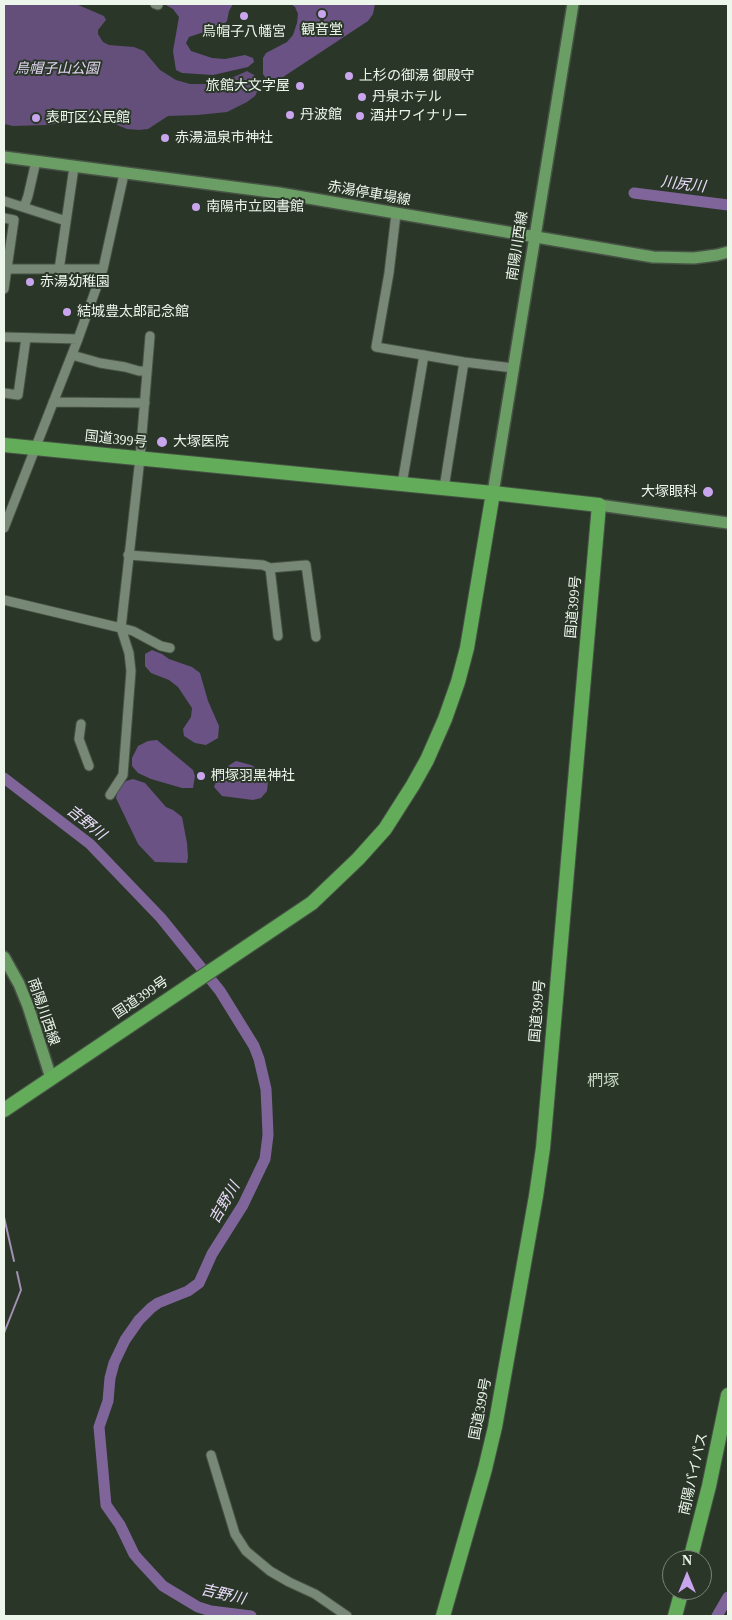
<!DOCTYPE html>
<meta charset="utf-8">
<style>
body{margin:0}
#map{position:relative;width:732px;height:1620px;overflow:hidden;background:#2a3728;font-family:"Times New Roman",serif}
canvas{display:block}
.frame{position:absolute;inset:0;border:5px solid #edf6eb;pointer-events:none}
.north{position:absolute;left:662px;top:1550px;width:50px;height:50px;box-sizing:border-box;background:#2a3728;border:1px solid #788376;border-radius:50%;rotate:0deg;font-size:14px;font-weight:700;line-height:20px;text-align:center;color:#edf6eb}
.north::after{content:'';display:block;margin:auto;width:18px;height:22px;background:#c9a5ee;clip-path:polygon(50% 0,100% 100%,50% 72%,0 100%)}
</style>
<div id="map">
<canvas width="732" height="1620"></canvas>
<div class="frame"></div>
<div class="north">N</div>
</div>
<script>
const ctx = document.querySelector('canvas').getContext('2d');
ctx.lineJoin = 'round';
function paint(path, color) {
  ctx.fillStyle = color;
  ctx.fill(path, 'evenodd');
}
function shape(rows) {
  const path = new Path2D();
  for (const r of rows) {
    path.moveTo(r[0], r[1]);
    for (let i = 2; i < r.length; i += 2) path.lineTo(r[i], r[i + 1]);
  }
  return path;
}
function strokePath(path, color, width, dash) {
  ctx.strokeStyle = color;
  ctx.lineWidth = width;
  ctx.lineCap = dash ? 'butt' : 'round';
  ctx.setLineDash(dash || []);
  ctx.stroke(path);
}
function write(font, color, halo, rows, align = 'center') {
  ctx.font = font + ' "Times New Roman","Noto Sans JP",serif';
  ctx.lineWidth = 4;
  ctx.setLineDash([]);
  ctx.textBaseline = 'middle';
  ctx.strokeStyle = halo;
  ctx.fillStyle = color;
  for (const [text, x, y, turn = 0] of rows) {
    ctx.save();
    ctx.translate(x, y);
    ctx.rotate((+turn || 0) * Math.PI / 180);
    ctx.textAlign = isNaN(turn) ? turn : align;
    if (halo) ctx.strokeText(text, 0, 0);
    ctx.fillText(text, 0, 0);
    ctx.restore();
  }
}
const green = shape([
 [4,4,76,4,104,16,106,20,98,30,98,34,103,42,109,45,134,47,144,51,160,70,176,80,190,84,218,84,247,71,254,75,258,90,255,96,247,102,227,112,198,115,168,116,148,129,139,130,127,129,98,117,88,117,74,122,46,125,13,126,4,124]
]);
const forest = shape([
 [164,4,233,4,229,11,227,21,222,26,189,37,186,43,191,51,212,58,225,59,245,55,253,58,254,62,248,67,213,75,182,73,176,70,173,51,179,17,173,9],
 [291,4,375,4,373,14,368,21,274,83,268,81,263,74,263,58,266,53,287,42,293,35,297,23,298,14,295,7],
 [152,650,162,654,169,659,192,667,200,673,208,701,219,726,218,738,206,745,195,743,184,736,183,729,191,717,192,708,178,687,169,680,151,673,145,666,145,654],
 [157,740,193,770,195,776,193,788,182,788,151,779,138,773,132,766,132,758,138,746,148,741],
 [236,761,251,765,262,771,268,782,267,791,261,798,253,800,222,796,214,787,220,772,228,766],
 [133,779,145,783,166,807,173,810,182,817,187,843,188,857,187,863,155,862,138,844,116,798,118,789,126,781]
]);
const stream = shape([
 [4,1217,14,1261],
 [4,1333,21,1290,17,1272]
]);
const river = shape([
 [634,193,728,205],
 [4,778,90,844,161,918,220,991,254,1046,259,1059,266,1089,267,1110,268,1135,265,1159,243,1205,212,1254,199,1283,188,1291,158,1303,151,1308,139,1320,125,1340,114,1363,110,1378,108,1401,99,1427,106,1505,120,1525,134,1554,139,1560,163,1586,198,1607,211,1611,251,1616],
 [717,1616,728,1597]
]);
const minor = shape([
 [155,4,158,5],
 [4,201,66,221],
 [24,207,28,196,36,161],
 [396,214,389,273,376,347,464,362,513,368],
 [4,218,14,220,4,289],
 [4,269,103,269],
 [59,270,74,167],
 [4,337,78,339],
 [72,355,100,363,125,367,139,371,147,371],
 [4,393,18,395,26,338],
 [53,402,145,403],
 [402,484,424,355],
 [444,488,464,362],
 [4,528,78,339,103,269,124,174],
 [128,555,263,565,270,568,306,565,316,637],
 [270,568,278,636],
 [4,600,121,628,133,631,161,646,170,648],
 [81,724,79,739,89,766],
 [110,795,123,775,131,671,129,653,121,628,140,458,150,336],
 [211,1455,235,1534,246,1551,270,1571,289,1582,315,1594,347,1616]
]);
const major = shape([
 [4,157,279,193,653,257,694,258,717,255,728,252],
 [493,493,573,4],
 [599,505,728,523],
 [4,957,19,984,28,1006,51,1078]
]);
const highway = shape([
 [4,445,493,493,599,505,543,1148,536,1196,495,1427,485,1469,443,1616],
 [4,1110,312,903,358,859,385,829,413,785,427,760,445,719,458,682,467,648,493,493],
 [690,1560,709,1486,728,1395],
 [675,1616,682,1590]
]);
const markers = [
 [322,14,5,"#c9a5ee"],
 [244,16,5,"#c9a5ee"],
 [349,76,5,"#c9a5ee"],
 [300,86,5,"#c9a5ee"],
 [362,97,5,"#c9a5ee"],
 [290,115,5,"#c9a5ee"],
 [360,116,5,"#c9a5ee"],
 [36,118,5,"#c9a5ee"],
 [165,138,5,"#c9a5ee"],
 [196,207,5,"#c9a5ee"],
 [30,282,5,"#c9a5ee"],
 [67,312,5,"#c9a5ee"],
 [162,442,6,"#c9a5ee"],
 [708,492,6,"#c9a5ee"],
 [201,776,5,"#c9a5ee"]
];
const poiNames = [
 ["観音堂",322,30,"center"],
 ["烏帽子八幡宮",244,32,"center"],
 ["上杉の御湯 御殿守",359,76],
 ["旅館大文字屋",290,86,"right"],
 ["丹泉ホテル",372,97],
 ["丹波館",300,115],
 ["酒井ワイナリー",370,116],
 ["表町区公民館",46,118],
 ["赤湯温泉市神社",175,138],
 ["南陽市立図書館",206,207],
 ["赤湯幼稚園",40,282],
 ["結城豊太郎記念館",77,312],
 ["大塚医院",173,442],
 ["大塚眼科",697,492,"right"],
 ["椚塚羽黒神社",211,776]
];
const parkNames = [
 ["烏帽子山公園",57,69]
];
const streetNames = [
 ["赤湯停車場線",369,194,10],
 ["南陽川西線",518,246,-81],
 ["国道399号",116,440,6],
 ["国道399号",574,607,-85],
 ["国道399号",141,998,-34],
 ["国道399号",538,1011,-85],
 ["南陽川西線",43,1012,71],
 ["国道399号",481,1409,-79],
 ["南陽バイパス",694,1474,-77]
];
const waterNames = [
 ["川尻川",683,185,7],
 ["吉野川",86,823,39],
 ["吉野川",225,1203,-60],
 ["吉野川",223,1595,13]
];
const quarterNames = [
 ["椚塚",603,1082]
];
paint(green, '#644e7a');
paint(forest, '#6b5285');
strokePath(stream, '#a190b2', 2);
strokePath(river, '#80659a', 11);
strokePath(minor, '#475345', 11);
strokePath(major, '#475345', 14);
strokePath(highway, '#475345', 16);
strokePath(minor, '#788876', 9);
strokePath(major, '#6b9e65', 11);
strokePath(highway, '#63ad5a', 14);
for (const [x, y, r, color] of markers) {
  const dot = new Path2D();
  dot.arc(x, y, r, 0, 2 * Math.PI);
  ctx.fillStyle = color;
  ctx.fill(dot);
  strokePath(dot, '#2a3728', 2);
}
write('14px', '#edf6eb', '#2a3728', poiNames, 'left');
write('italic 14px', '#e4d5f5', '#2a3728', parkNames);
write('14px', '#edf6eb', '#2a3728', streetNames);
write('italic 15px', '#ecddfd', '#2a3728', waterNames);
write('16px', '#c4d6c2', '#2a3728', quarterNames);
</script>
